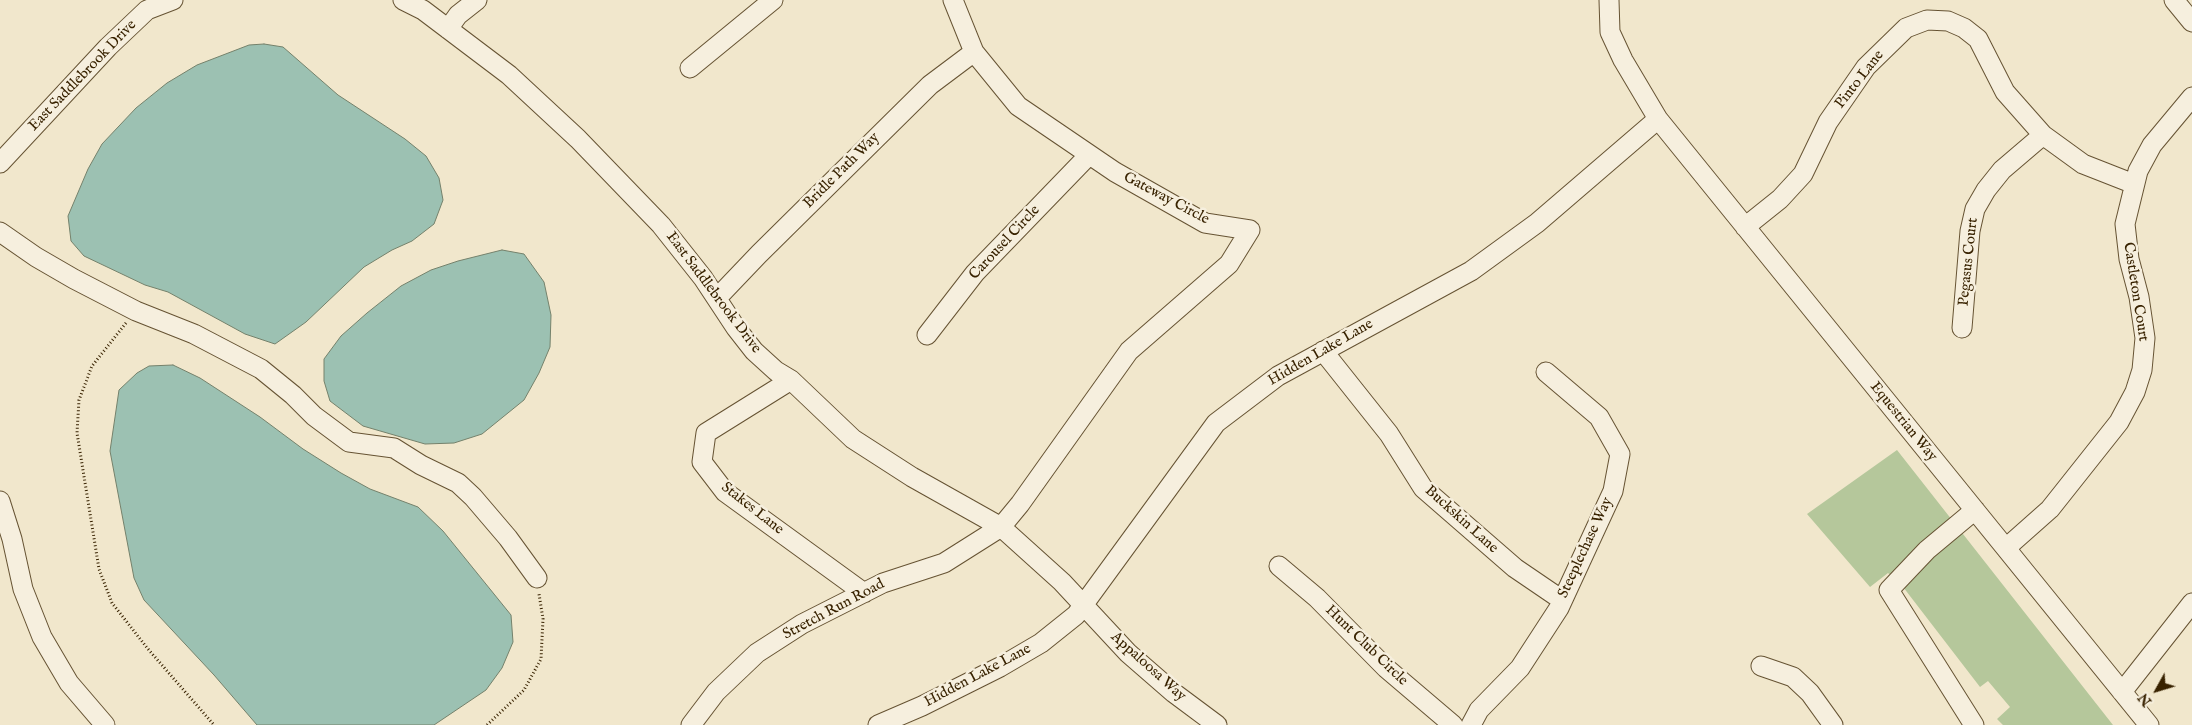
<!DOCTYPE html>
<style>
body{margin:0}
#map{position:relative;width:2192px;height:725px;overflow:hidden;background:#f1e7cc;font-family:"IM FELL English",serif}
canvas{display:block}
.north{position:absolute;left:2132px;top:665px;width:50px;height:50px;-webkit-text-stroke:4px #f6efde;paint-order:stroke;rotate:231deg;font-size:14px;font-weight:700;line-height:20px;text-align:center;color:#382200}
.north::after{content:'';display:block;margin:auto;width:18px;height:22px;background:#382200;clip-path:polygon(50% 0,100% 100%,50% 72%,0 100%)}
</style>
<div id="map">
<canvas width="2192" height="725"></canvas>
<div class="north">N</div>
</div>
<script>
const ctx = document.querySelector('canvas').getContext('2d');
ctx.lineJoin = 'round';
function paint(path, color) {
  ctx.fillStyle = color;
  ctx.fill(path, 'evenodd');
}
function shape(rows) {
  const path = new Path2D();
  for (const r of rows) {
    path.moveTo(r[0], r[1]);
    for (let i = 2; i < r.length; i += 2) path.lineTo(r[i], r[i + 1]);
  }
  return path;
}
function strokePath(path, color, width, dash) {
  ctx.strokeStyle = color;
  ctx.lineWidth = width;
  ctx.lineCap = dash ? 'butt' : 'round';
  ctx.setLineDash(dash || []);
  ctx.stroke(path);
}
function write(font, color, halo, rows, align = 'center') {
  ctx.font = font + ' "IM FELL English",serif';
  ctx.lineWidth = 5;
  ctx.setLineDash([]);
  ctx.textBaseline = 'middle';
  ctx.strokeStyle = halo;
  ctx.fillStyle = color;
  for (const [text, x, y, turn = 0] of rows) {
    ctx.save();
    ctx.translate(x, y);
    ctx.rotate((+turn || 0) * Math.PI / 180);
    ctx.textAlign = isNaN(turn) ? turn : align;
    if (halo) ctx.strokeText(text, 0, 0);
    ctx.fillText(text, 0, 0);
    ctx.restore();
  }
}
const green = shape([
 [1897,450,2113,725,2003,725,1997,719,2010,707,1988,681,1980,687,1900,583,1888,573,1870,587,1807,514]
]);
const water = shape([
 [264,44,283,47,338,95,405,139,426,156,439,178,443,200,434,224,412,241,392,250,364,267,306,322,275,344,245,334,168,292,145,285,84,256,71,241,68,216,88,169,102,144,136,108,167,83,197,65,249,45,264,44],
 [502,250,524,254,544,282,551,315,550,347,539,373,524,400,482,434,454,443,425,444,363,426,330,401,324,381,324,359,341,336,367,313,401,286,431,270,458,261,502,250],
 [173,365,200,378,260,417,303,449,341,473,370,489,418,507,443,531,511,615,513,642,502,668,486,690,434,725,257,725,214,675,144,600,134,578,110,451,119,390,137,373,149,366,173,365]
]);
const path = shape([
 [126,323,92,366,79,400,77,433,99,569,112,603,148,649,214,725],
 [487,725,524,690,541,659,543,619,539,594]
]);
const minor = shape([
 [403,0,423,10,509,75,578,139,661,225,703,278,736,328,754,351,776,371,791,380,853,439,912,477,1001,527,1062,582,1128,653,1174,693,1217,725],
 [1609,0,1610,32,1623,60,1658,119,2149,725],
 [2174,0,2192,22],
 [448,29,458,15,477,0],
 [690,68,773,0],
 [0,163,108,47,147,10,173,0],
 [1745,227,1780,199,1803,174,1828,122,1866,67,1906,28,1927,20,1948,21,1964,28,1978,39,2005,92,2043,135,2083,164,2134,184],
 [0,232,36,257,74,279,136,311,194,334,261,369,293,395,314,416,349,442,394,448,421,465,458,483,473,497,508,538,537,578],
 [717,298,759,254,930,85,974,52],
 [1962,328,1970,231,1975,209,1986,190,2002,170,2043,135],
 [927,335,975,273,1089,155],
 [1323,351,1389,434,1423,488,1515,568,1562,600],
 [791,380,706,433,702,462,725,492,864,593],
 [0,501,12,539,23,589,42,637,69,683,105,725],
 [2006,548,2050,509,2119,422,2135,392,2142,370,2145,338,2139,297,2129,259,2125,224,2138,171,2152,145,2192,97],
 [1279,566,1317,598,1386,668,1453,725],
 [1761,666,1793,677,1810,693,1833,725],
 [2122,692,2192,603],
 [691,725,716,692,757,653,802,624,883,583,944,563,1001,527,1020,504,1129,351,1229,264,1250,230,1205,223,1115,172,1018,106,974,52,953,0],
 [878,725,922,706,1000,667,1041,643,1076,615,1216,423,1278,376,1471,271,1537,223,1658,119],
 [1471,725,1479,710,1520,668,1559,608,1613,491,1620,454,1599,417,1546,372],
 [1974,725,1889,590,1927,550,1975,510]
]);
const streetNames = [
 ["East Saddlebrook Drive",83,76,-46],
 ["Pinto Lane",1860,80,-52],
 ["Bridle Path Way",842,171,-45],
 ["Gateway Circle",1166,199,28],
 ["Carousel Circle",1005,243,-47],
 ["Pegasus Court",1969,262,-84],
 ["Castleton Court",2135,292,81],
 ["East Saddlebrook Drive",713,293,53],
 ["Hidden Lake Lane",1321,353,-30],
 ["Equestrian Way",1903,422,51],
 ["Stakes Lane",752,509,38],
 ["Buckskin Lane",1461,520,42],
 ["Steeplechase Way",1586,548,-65],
 ["Stretch Run Road",834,610,-28],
 ["Hunt Club Circle",1366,646,44],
 ["Appaloosa Way",1148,667,42],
 ["Hidden Lake Lane",978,676,-28]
];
paint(green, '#b5c79b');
paint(water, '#9cc1b2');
strokePath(water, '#74816b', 1);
strokePath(minor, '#665333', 21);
strokePath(path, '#382200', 3, [1, 2.5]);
strokePath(minor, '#f6efde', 19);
write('15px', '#382200', '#f6efde', streetNames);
</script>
